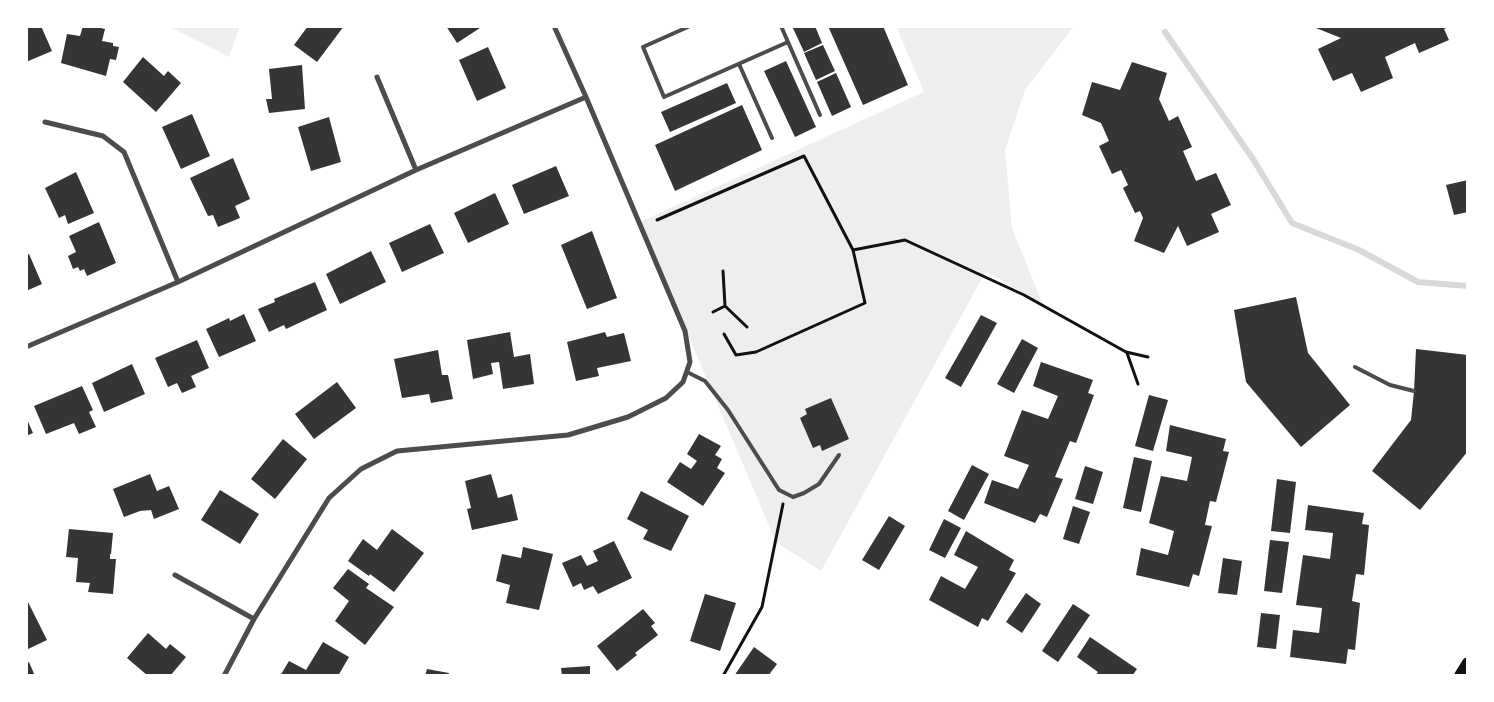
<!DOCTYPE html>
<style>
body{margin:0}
#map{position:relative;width:1494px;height:702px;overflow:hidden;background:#fff;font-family:Inter,sans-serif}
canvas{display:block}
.frame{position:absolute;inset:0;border:28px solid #fff;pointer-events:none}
</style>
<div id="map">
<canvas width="1494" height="702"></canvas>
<div class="frame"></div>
</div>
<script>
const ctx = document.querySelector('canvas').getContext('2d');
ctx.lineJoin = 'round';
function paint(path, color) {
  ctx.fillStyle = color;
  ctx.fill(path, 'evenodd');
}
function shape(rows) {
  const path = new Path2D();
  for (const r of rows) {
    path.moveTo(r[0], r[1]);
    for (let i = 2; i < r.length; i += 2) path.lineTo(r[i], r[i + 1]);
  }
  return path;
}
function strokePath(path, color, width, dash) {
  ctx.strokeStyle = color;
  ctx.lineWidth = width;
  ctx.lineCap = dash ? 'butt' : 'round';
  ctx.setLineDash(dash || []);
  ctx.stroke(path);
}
const green = shape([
 [168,26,240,26,229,57],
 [896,26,1074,26,1025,90,1005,150,1012,228,1043,305,986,271,821,571,776,542,640,222,924,92]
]);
const stream = shape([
 [1165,32,1253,159,1292,223,1359,250,1418,282,1468,286]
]);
const building = shape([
 [26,26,41,26,52,51,26,62],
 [83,26,93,26,105,29,102,41,113,43,113,46,119,47,116,60,110,59,106,76,61,63,67,34,80,36],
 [308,26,344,26,317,62,294,45],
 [446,26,483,26,457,43],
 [792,26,815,26,822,43,804,52],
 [828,26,883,26,908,85,863,105],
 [1317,26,1451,26,1444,29,1449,40,1419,53,1415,43,1385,57,1393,78,1361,92,1352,73,1333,81,1318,49,1341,38,1316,28],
 [823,45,835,71,816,80,804,53],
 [488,47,506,88,477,101,459,60],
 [143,57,164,76,168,71,181,83,156,112,123,82],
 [786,61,816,127,795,137,764,71],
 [1132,62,1167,73,1159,99,1169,121,1178,116,1192,147,1183,151,1196,181,1216,173,1231,205,1211,214,1219,232,1187,246,1178,226,1164,253,1134,241,1143,218,1140,211,1135,213,1123,188,1128,185,1121,170,1112,174,1099,146,1109,141,1101,123,1082,115,1092,82,1120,90],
 [302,65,305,109,269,113,266,99,272,99,269,69],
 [836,73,851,107,832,116,817,82],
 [727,83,736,103,670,132,661,112],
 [742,105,762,150,675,191,655,145],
 [192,114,210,156,181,169,162,127],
 [329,117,341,162,311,171,298,127],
 [233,158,250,199,235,206,240,218,218,227,213,215,208,216,190,178],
 [556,166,569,196,524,214,512,185],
 [76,172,94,213,68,224,65,215,59,218,45,188],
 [1468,180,1468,212,1454,215,1446,185],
 [495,193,509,224,468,243,454,213],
 [99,222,116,263,87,276,84,269,80,271,78,267,73,269,68,256,76,252,69,236],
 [430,224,444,253,402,272,389,243],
 [592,231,617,298,587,309,561,245],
 [371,251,386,282,340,304,326,274],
 [29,254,42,284,26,291,26,255],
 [315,282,327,310,286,329,284,325,269,332,258,309,275,302,274,299],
 [1296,297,1308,353,1350,405,1301,447,1246,382,1234,310],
 [244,314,256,341,219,357,206,329,229,318,230,321],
 [981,315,997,323,961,387,945,378],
 [510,332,514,357,530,354,534,384,503,389,499,362,491,363,493,374,473,379,467,340],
 [605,332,607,337,624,333,631,361,597,368,599,376,576,381,567,342],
 [1022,339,1038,348,1014,393,997,384],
 [197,340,209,368,191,376,196,387,182,393,177,383,168,387,155,358],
 [1416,349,1468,355,1468,451,1420,510,1372,471,1411,420,1414,391],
 [438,350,442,375,448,375,453,399,431,403,429,394,402,398,394,359],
 [1041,362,1093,380,1088,393,1094,395,1076,443,1070,441,1055,477,1063,479,1047,517,1040,514,1035,523,984,503,992,480,1018,489,1029,465,1004,456,1022,410,1048,419,1058,396,1033,386],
 [132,364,145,394,104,412,92,383],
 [337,382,356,408,314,439,295,414],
 [82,386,93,410,89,412,96,427,79,434,74,423,46,434,34,406],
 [1149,395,1168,400,1153,451,1135,446],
 [831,398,849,439,822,451,820,445,813,448,800,418,807,414,805,409],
 [26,417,33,433,26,436],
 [1170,425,1226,439,1223,451,1229,452,1216,502,1210,501,1205,525,1212,526,1199,576,1193,574,1189,587,1136,575,1141,548,1168,555,1174,531,1149,523,1161,476,1187,481,1192,457,1166,451],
 [699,434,721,446,715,455,722,459,717,468,725,473,703,506,667,482,680,462,691,469,697,461,687,454],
 [283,439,307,459,275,499,251,479],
 [1134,457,1152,461,1141,512,1123,508],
 [972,465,989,474,964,520,948,511],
 [1085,466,1103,472,1093,504,1075,499],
 [150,474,157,491,169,486,179,509,154,519,151,510,140,511,124,517,113,489],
 [491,474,498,498,512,494,518,520,472,530,467,509,471,508,465,481],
 [1277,479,1296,482,1290,533,1271,531],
 [220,490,259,514,240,544,201,520],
 [641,491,689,516,671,551,643,539,648,530,627,519],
 [1308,505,1364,513,1362,524,1369,525,1364,575,1356,574,1352,601,1360,603,1355,650,1348,649,1346,664,1290,657,1293,630,1319,633,1322,608,1296,605,1303,555,1330,559,1333,533,1305,530],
 [1073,506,1090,512,1079,544,1063,539],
 [889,516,905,526,879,570,862,560],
 [944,519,961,528,945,558,929,550],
 [69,529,113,533,111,554,110,554,110,559,116,559,113,594,88,592,90,583,76,582,78,558,66,557],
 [392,529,424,553,394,592,370,574,369,576,348,561,363,539,377,550],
 [966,531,1014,560,1009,570,1016,573,988,621,982,618,978,627,929,600,941,576,965,589,978,567,954,555],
 [1270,540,1289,542,1282,593,1264,591],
 [614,541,632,578,598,594,593,586,584,590,581,583,573,587,562,563,581,555,587,566,598,561,593,551],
 [523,547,553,554,539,610,506,603,510,585,496,581,502,554,521,558],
 [1223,558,1242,561,1237,595,1218,593],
 [348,569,369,584,366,588,394,607,365,645,335,621,349,601,333,588],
 [1026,593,1041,604,1022,633,1006,622],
 [705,594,736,603,720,651,690,641],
 [26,598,47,640,26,650],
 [1073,604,1090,615,1058,662,1042,651],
 [643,609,655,623,651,626,658,635,635,653,637,655,617,671,597,646],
 [1261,613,1280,615,1276,649,1257,647],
 [148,633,166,649,170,644,186,657,170,676,148,676,127,658],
 [1090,637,1137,669,1132,676,1095,676,1098,672,1077,657],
 [323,642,349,657,338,676,280,676,289,661,306,670],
 [754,647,777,664,768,676,734,676],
 [29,662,35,676,26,676,26,664],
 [590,666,590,676,562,676,561,668],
 [427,669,449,673,448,676,425,676]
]);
const path = shape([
 [657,220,804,156,853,250,865,303,756,352,736,355,724,334],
 [853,250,905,240,1024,295,1126,352,1148,357],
 [725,306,747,327],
 [713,312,725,306,723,271],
 [1127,353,1138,384],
 [723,676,762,607,783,504]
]);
const service = shape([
 [690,26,643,47,664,97,788,42,781,26],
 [788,42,820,115],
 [739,64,772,138],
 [1355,367,1390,385,1414,391],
 [687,372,705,381,728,410,779,490,793,497,804,493,819,484,839,455]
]);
const minor = shape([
 [377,77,416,170],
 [45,122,103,136,124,152,178,282],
 [26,347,178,282,416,170,586,97],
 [175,575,254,619],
 [224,676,254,619,329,498,361,469,397,451,568,435,628,417,666,398,683,382,690,362,685,331,586,97,554,26]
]);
const primary = shape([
 [1460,676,1468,663]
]);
paint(green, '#eee');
strokePath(stream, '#d9d9d9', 6);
paint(building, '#353535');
strokePath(path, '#111', 3);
strokePath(service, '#4c4c4c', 4);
strokePath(minor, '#4c4c4c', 5);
strokePath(primary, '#111', 12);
</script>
